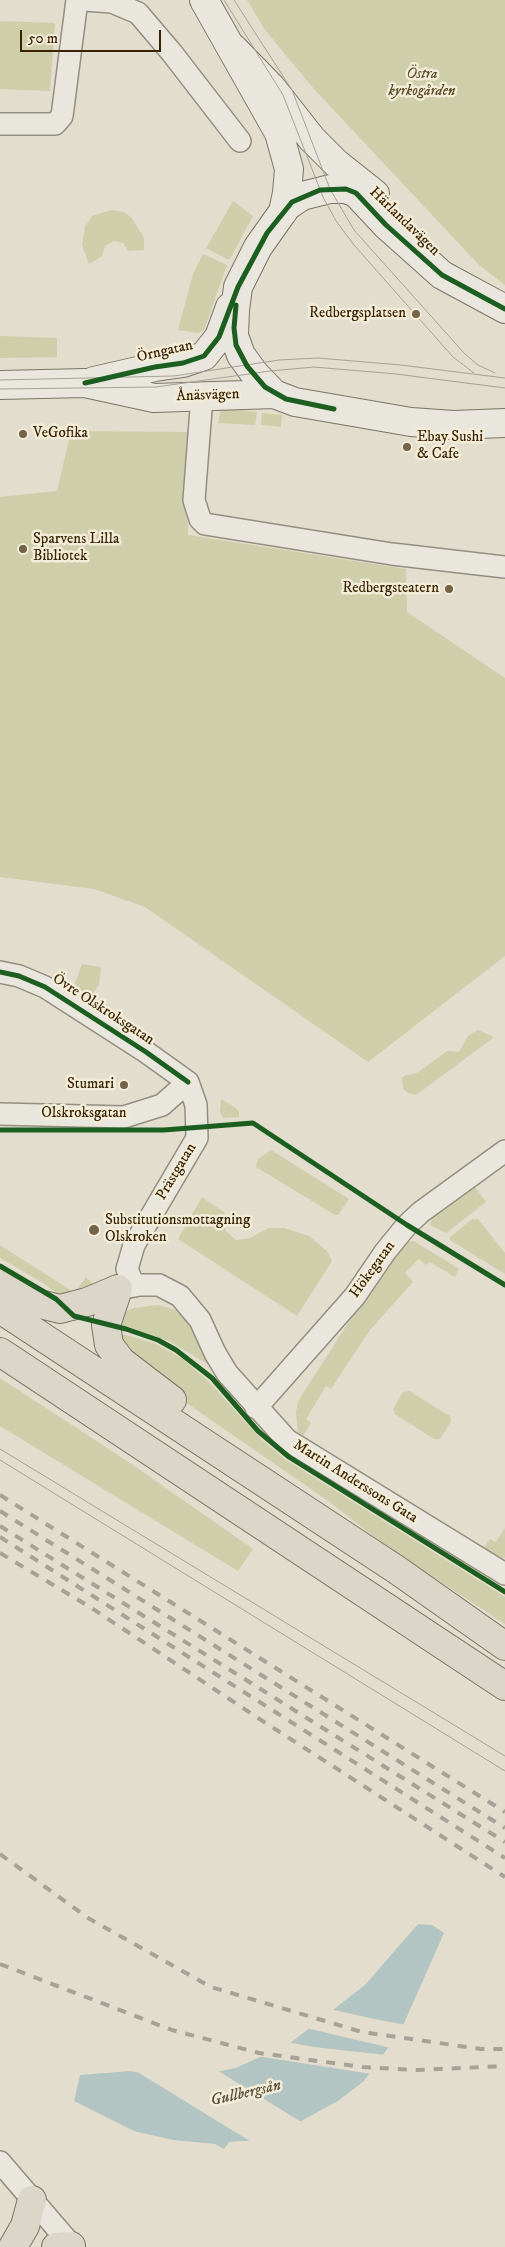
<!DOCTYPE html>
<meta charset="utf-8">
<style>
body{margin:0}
#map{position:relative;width:505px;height:2247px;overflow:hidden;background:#e2ddcc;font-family:"IM FELL DW Pica",serif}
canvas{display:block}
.scale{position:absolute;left:20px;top:30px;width:141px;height:22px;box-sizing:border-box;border:2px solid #392200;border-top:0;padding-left:6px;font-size:15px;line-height:18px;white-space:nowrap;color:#392200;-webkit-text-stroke:4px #f2ecd8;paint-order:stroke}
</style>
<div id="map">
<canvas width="505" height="2247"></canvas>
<div class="scale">50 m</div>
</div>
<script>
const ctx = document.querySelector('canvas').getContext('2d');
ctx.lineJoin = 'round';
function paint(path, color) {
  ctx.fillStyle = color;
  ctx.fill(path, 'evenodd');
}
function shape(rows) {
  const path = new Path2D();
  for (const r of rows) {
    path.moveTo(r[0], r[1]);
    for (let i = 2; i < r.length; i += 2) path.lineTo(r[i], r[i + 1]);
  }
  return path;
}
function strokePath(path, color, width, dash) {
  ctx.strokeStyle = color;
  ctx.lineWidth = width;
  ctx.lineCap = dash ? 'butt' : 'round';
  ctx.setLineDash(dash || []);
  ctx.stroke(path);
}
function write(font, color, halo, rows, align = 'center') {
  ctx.font = font + ' "IM FELL DW Pica",serif';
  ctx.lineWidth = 5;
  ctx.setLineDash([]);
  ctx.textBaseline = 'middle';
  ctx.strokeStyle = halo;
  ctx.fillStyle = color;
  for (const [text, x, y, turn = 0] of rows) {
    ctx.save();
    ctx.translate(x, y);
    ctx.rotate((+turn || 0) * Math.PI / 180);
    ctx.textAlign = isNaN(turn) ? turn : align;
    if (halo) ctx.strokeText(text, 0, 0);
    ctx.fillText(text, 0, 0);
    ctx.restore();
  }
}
const green = shape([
 [247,0,505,0,505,285,479,265,314,89,265,30],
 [0,21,55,23,50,91,0,89],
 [233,201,253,216,230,259,227,259,206,248],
 [111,210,124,212,132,218,144,238,144,250,128,251,123,243,114,241,105,246,102,256,89,264,82,245,85,227,92,216],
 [203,254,227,265,204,330,198,333,178,330,193,274],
 [0,336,57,338,57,357,0,358],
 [227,408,257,412,255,425,218,423,220,412],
 [262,413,282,415,281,427,261,425],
 [71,431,187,432,188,535,406,569,407,612,505,678,505,956,368,1062,145,907,94,889,0,877,0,497,57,491],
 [82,964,101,967,99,985,91,996,74,986],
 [478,1030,492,1036,493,1038,416,1095,408,1093,403,1089,402,1078,406,1075,417,1073,447,1051,459,1052,468,1036],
 [221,1099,236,1108,239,1112,239,1117,223,1118,220,1112],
 [271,1150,349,1199,338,1215,335,1215,256,1167,258,1159],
 [475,1187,486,1202,446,1233,430,1225,432,1219],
 [202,1197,225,1213,223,1219,226,1231,236,1240,250,1238,269,1228,284,1228,309,1236,327,1251,332,1261,297,1316,178,1239],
 [478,1219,505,1253,505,1274,450,1240,449,1238,471,1220],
 [414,1241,459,1269,455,1277,430,1262,426,1265,419,1259,405,1273,413,1282,370,1330,331,1389,326,1386,306,1419,311,1423,303,1436,482,1551,490,1539,496,1542,505,1528,505,1558,485,1554,468,1545,318,1450,298,1434,296,1412,298,1402,305,1390,383,1269,407,1242],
 [0,1245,75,1293,86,1277,94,1285,94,1294,80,1300,68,1301,43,1283,0,1258],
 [158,1305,176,1310,192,1324,211,1366,169,1341,119,1324,126,1312,133,1308],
 [118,1333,154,1343,183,1359,208,1381,260,1438,286,1460,505,1597,505,1624,389,1548,327,1500,143,1373,133,1365],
 [0,1378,130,1463,253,1549,238,1571,0,1426],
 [409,1391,450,1416,451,1421,440,1439,434,1439,395,1414,393,1409,403,1392]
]);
const water = shape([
 [418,1924,432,1925,444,1933,401,2030,364,2081,338,2101,301,2121,259,2140,229,2142,224,2149,215,2144,173,2140,134,2131,74,2101,80,2075,131,2071,163,2078,204,2074,236,2068,289,2044,365,1985]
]);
const pier = shape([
 [330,2009,374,2019,406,2025,391,2048,306,2028],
 [287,2042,314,2047,386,2055,372,2074,256,2056],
 [131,2068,163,2075,215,2069,303,2123,260,2143,253,2143]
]);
const street = shape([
 [84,0,112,2,138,13,172,53,240,141],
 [0,124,55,124,62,116,77,0],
 [202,396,194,500,200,519,205,524,392,554,505,567],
 [0,972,19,976,45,987,146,1052,188,1082],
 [0,1114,124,1117,162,1105,188,1082],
 [134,1286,127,1269,134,1245,197,1138,196,1105,188,1082],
 [118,1289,140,1285,159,1285,180,1296,200,1320,215,1353,227,1373,287,1440,505,1574],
 [256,1408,355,1296,385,1252,407,1225,421,1212,505,1151],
 [0,2162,73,2247]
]);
const secondary = shape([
 [204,0,279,133,289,169,287,193,283,212],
 [233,48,271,87,312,139,336,163,375,194],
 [94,381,155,367,183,363,204,356,219,337,230,307],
 [0,385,85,383,154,398,274,394,295,402,411,422,453,425,505,423],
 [274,394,254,373,241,355,234,336,235,310,238,287,258,247,287,206,302,196,330,189,346,189,356,193,386,225,442,275,505,309]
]);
const highway = shape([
 [0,1282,40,1304,60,1309,87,1302,118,1289],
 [118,1289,106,1325,109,1345,121,1361,172,1400],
 [0,1309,397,1570,505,1646],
 [0,1352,505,1686],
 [13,2247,25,2226,32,2200],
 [56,2247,71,2246]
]);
const tram = shape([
 [224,0,283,95,323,197,336,221,354,245,453,357,474,373],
 [234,0,292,90,330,189,354,230,464,353,478,365,495,373],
 [0,380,174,376,279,360,318,358,401,365,505,378],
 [0,389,156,387,270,371,314,367,396,374,505,388],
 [0,1449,505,1756],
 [0,1460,505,1771]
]);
const rail = shape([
 [0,1495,505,1812],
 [0,1511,505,1828],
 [0,1526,505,1842],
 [0,1537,505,1858],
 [0,1553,90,1607,258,1718,505,1877],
 [0,1854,88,1918,211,1987,362,2032,481,2049,505,2049],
 [0,1964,172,2030,259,2053,362,2067,418,2070,505,2066]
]);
const cycleway = shape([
 [236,305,234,328,236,345,247,366,265,387,286,399,334,409],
 [85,383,155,367,183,363,204,356,219,337,238,287,267,233,292,202,320,190,346,189,356,193,386,225,442,275,505,309],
 [0,972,19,976,45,987,146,1052,188,1082],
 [0,1130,164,1130,253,1123,407,1225,505,1285],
 [0,1266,56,1299,74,1316,126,1329,158,1340,176,1350,212,1378,258,1431,289,1457,505,1592]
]);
const markers = [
 [416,314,5,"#746347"],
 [23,434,5,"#746347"],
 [407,447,5,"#746347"],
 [23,549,5,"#746347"],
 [449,589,5,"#746347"],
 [124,1085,5,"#746347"],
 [94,1230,6,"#746347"]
];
const parkNames = [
 ["Östra",422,75],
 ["kyrkogården",422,92]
];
const streetNames = [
 ["Härlandavägen",404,222,44],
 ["Örngatan",165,352,-13],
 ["Ånäsvägen",208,396,-2],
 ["Övre Olskroksgatan",103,1010,33],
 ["Olskroksgatan",84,1114],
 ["Prästgatan",177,1172,-59],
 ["Hökegatan",373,1270,-54],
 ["Martin Anderssons Gata",355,1482,32]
];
const poiNames = [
 ["Redbergsplatsen",406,314,"right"],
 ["VeGofika",33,434],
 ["Ebay Sushi",417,438],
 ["& Cafe",417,455],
 ["Sparvens Lilla",33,540],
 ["Bibliotek",33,557],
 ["Redbergsteatern",439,589,"right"],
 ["Stumari",114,1085,"right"],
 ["Substitutionsmottagning",105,1221],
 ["Olskroken",105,1238]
];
const waterNames = [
 ["Gullbergsån",246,2094,-13]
];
paint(green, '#cfceaa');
paint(water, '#b2c5c2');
paint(pier, '#e2ddcc');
strokePath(street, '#948e80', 24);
strokePath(secondary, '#7b7466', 30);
strokePath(highway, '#7b7466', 30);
strokePath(street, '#e9e6dd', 21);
strokePath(secondary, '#e9e6dd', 28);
strokePath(highway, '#dcd6c9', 28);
strokePath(tram, '#a6a297', 1);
strokePath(rail, '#a6a297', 4, [9, 9]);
strokePath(cycleway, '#1b5e20', 5);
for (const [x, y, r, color] of markers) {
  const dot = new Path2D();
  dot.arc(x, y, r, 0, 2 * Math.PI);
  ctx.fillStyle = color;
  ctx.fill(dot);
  strokePath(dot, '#f2ecd8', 2);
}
write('italic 15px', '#5a4a24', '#f2ecd8', parkNames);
write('15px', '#392200', '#f2ecd8', streetNames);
write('15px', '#392200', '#f2ecd8', poiNames, 'left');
write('italic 16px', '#575039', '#f2ecd8', waterNames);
</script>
